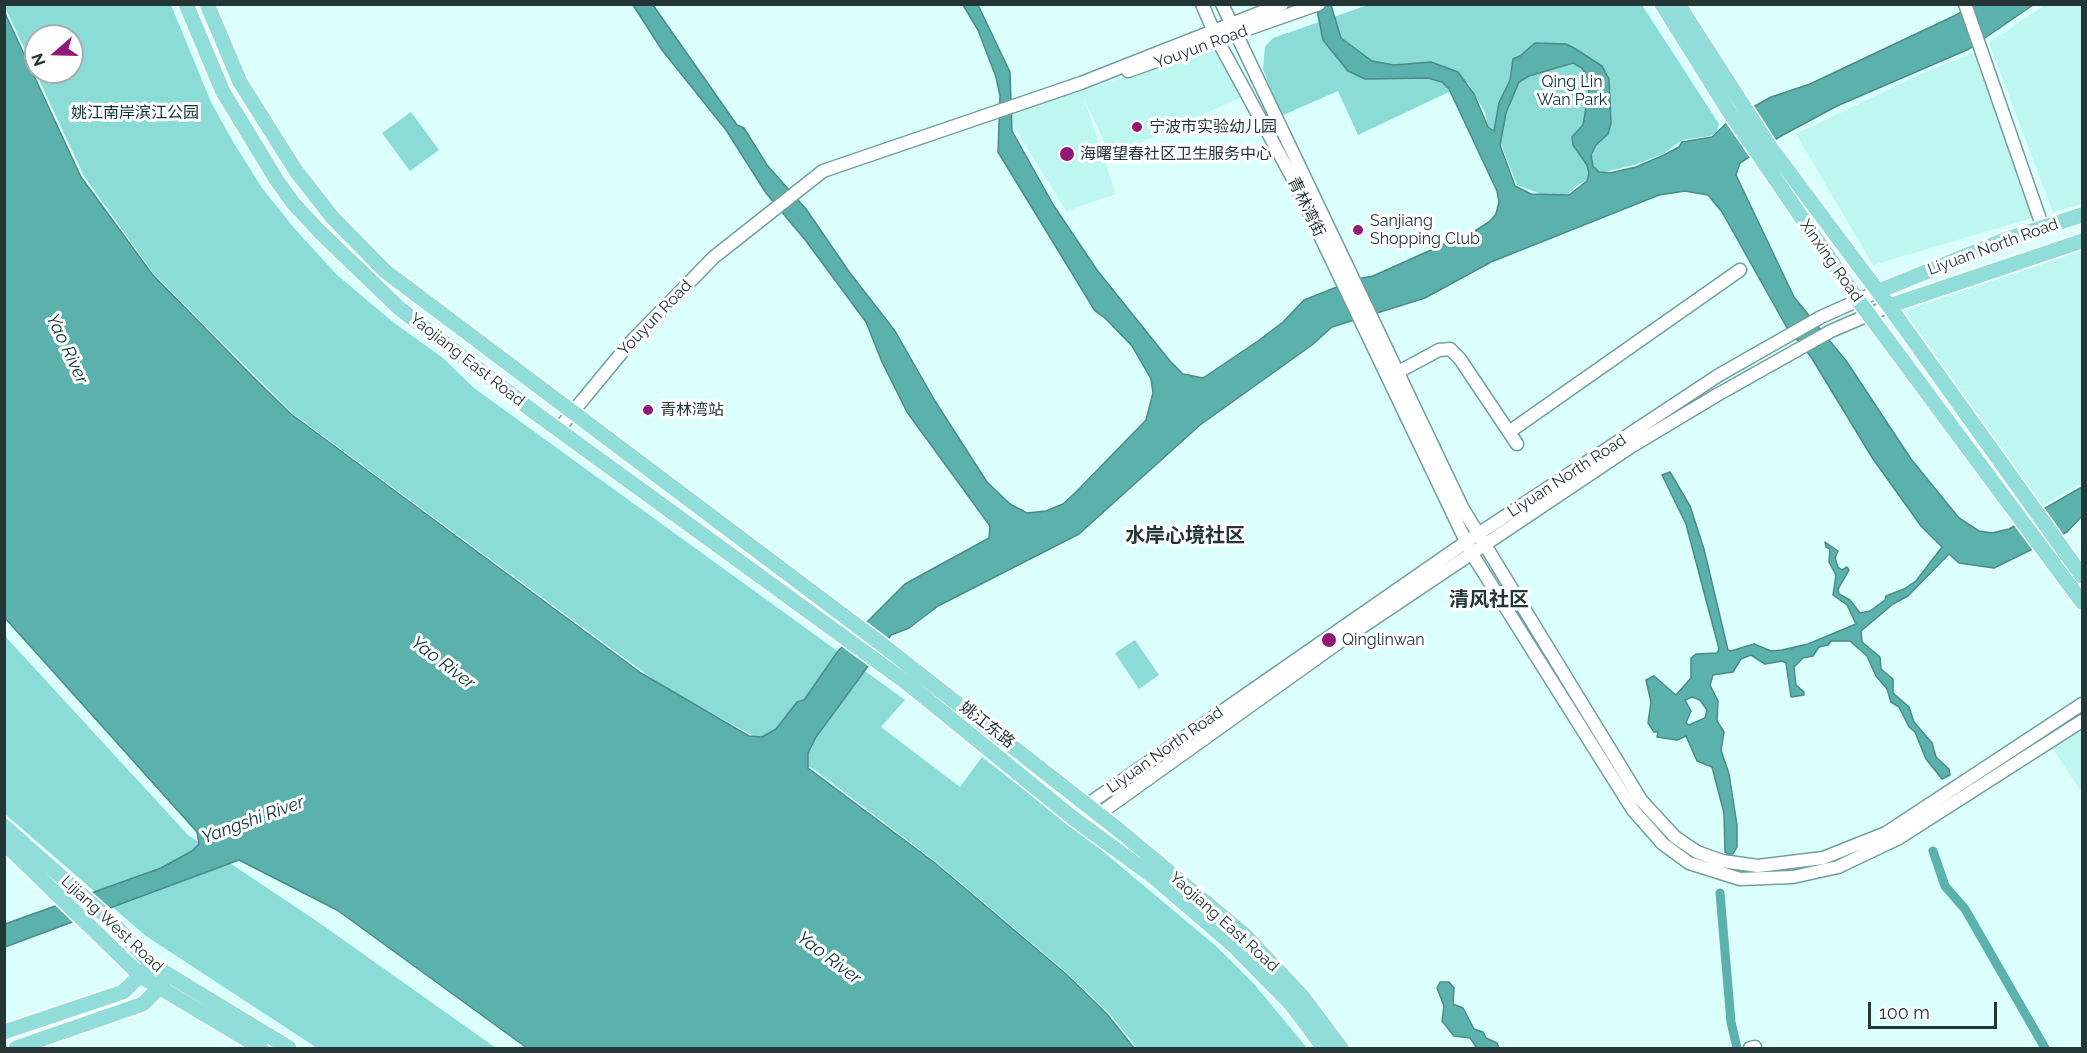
<!DOCTYPE html>
<meta charset="utf-8">
<style>
body{margin:0}
#map{position:relative;width:2087px;height:1053px;overflow:hidden;background:#dafffc;font-family:Raleway,sans-serif}
canvas{display:block}
.frame{position:absolute;inset:0;border:6px solid #233534;pointer-events:none}
.north{position:absolute;left:24px;top:24px;width:60px;height:60px;box-sizing:border-box;background:#fff;border:2px solid #a7aeae;border-radius:50%;rotate:250deg;font-size:16px;font-weight:700;line-height:24px;text-align:center;color:#233534}
.north::after{content:'';display:block;margin:auto;width:21px;height:27px;background:#921975;clip-path:polygon(50% 0,100% 100%,50% 72%,0 100%)}
.scale{position:absolute;left:1868px;top:1002px;width:129px;height:27px;box-sizing:border-box;border:3px solid #233534;border-top:0;padding-left:8px;font-size:18px;line-height:21px;white-space:nowrap;color:#233534;-webkit-text-stroke:4px #fff;paint-order:stroke}
</style>
<div id="map">
<canvas width="2087" height="1053"></canvas>
<div class="frame"></div>
<div class="north">N</div>
<div class="scale">100 m</div>
</div>
<script>
const ctx = document.querySelector('canvas').getContext('2d');
ctx.lineJoin = 'round';
function paint(path, color) {
  ctx.fillStyle = color;
  ctx.fill(path, 'evenodd');
}
function shape(rows) {
  const path = new Path2D();
  for (const r of rows) {
    path.moveTo(r[0], r[1]);
    for (let i = 2; i < r.length; i += 2) path.lineTo(r[i], r[i + 1]);
  }
  return path;
}
function strokePath(path, color, width, dash) {
  ctx.strokeStyle = color;
  ctx.lineWidth = width;
  ctx.lineCap = dash ? 'butt' : 'round';
  ctx.setLineDash(dash || []);
  ctx.stroke(path);
}
function write(font, color, halo, rows, align = 'center') {
  ctx.font = font + ' Raleway,"Noto Sans SC",sans-serif';
  ctx.lineWidth = 6;
  ctx.setLineDash([]);
  ctx.textBaseline = 'middle';
  ctx.strokeStyle = halo;
  ctx.fillStyle = color;
  for (const [text, x, y, turn = 0] of rows) {
    ctx.save();
    ctx.translate(x, y);
    ctx.rotate((+turn || 0) * Math.PI / 180);
    ctx.textAlign = isNaN(turn) ? turn : align;
    if (halo) ctx.strokeText(text, 0, 0);
    ctx.fillText(text, 0, 0);
    ctx.restore();
  }
}
const built = shape([
 [2045,5,2082,5,2082,204,2053,212,1989,43],
 [1216,47,1242,97,1111,156,1084,99,1116,194,1066,211,1007,115],
 [1975,52,2032,218,1873,265,1796,134,1921,74],
 [2082,248,2082,482,2043,506,1899,308],
 [2082,725,2082,793,2051,746]
]);
const green = shape([
 [4,5,171,5,211,102,232,140,262,188,295,229,337,275,393,322,443,358,474,388,905,700,881,727,960,787,982,757,1087,838,1217,947,1255,985,1307,1048,1137,1048,1109,1013,1067,973,936,862,815,770,661,685,292,413,153,273,84,176],
 [36,36,72,36,72,72,36,72],
 [1368,5,1642,5,1719,124,1716,133,1710,136,1682,140,1663,154,1634,165,1609,171,1579,184,1568,194,1541,194,1517,185,1501,144,1493,129,1488,127,1485,112,1468,83,1358,135,1338,91,1281,116,1263,69,1265,47,1273,38],
 [411,112,439,150,410,171,382,133],
 [4,635,188,835,318,922,496,1048,317,1048,146,936,5,814],
 [1135,640,1159,675,1139,689,1115,653]
]);
const water = shape([
 [633,5,653,5,737,125,744,128,767,165,806,209,850,273,895,331,935,401,987,482,1010,504,1027,513,1046,511,1063,504,1076,492,1146,420,1153,393,1151,379,1132,346,1105,318,1095,311,998,152,1000,96,996,77,978,30,963,5,978,5,1010,72,1012,131,1054,206,1097,270,1170,361,1183,374,1203,378,1258,341,1283,322,1304,300,1357,279,1373,276,1478,229,1489,222,1496,214,1499,202,1497,191,1449,89,1442,82,1428,78,1365,79,1348,71,1323,40,1316,5,1331,5,1341,38,1372,61,1394,65,1431,62,1458,72,1474,94,1488,127,1494,131,1499,103,1510,80,1513,59,1520,56,1535,43,1566,44,1574,48,1602,66,1609,79,1611,123,1608,134,1596,145,1591,155,1593,166,1599,172,1610,173,1636,167,1664,155,1679,147,1682,142,1712,137,1730,120,1771,97,1810,84,1956,15,1971,5,2033,5,1969,49,1837,106,1781,136,1740,163,1736,175,1794,297,1847,362,1911,459,1959,518,1979,531,1992,533,2009,529,2082,487,2082,516,2067,532,1994,568,1959,563,1949,554,1908,596,1893,604,1861,631,1862,642,1880,657,1881,669,1893,679,1893,693,1909,707,1914,722,1932,743,1936,757,1949,769,1950,775,1942,779,1926,759,1915,732,1909,727,1899,707,1891,702,1887,689,1876,676,1867,656,1850,641,1831,641,1828,645,1819,647,1813,656,1803,658,1794,667,1796,685,1804,692,1804,695,1791,697,1786,663,1782,661,1765,664,1751,655,1741,659,1733,672,1713,675,1710,685,1718,701,1717,721,1724,732,1721,750,1729,774,1737,825,1737,847,1733,854,1728,854,1725,852,1724,813,1712,767,1697,761,1686,736,1677,740,1657,737,1658,732,1654,732,1648,723,1651,702,1646,680,1654,676,1676,695,1691,678,1691,658,1696,654,1717,653,1719,649,1686,524,1662,475,1670,472,1690,506,1704,549,1728,650,1731,651,1754,644,1771,651,1782,650,1808,644,1856,624,1847,605,1833,595,1836,575,1829,562,1830,549,1826,547,1825,542,1838,551,1835,558,1838,567,1842,570,1847,567,1849,570,1838,589,1839,594,1850,600,1860,613,1870,611,1885,600,1886,596,1904,589,1916,581,1942,547,1921,526,1873,459,1811,357,1786,326,1722,212,1708,195,1685,191,1659,195,1491,262,1425,298,1332,327,1312,345,1200,425,1079,534,938,606,909,628,891,635,816,737,808,753,808,768,935,863,1066,974,1107,1014,1134,1048,527,1048,337,910,239,860,5,947,5,924,161,868,192,851,199,844,197,832,5,618,4,11,81,177,152,274,254,378,291,414,641,673,749,736,762,737,776,729,797,702,804,700,838,651,905,584,989,538,990,526,907,412,882,362,866,322,806,241,766,193,726,130,662,50,633,5],
 [1573,63,1582,68,1588,79,1589,90,1583,125,1572,137,1573,145,1587,165,1589,174,1587,181,1569,195,1531,194,1515,186,1500,145,1506,113,1519,82,1529,76,1573,63],
 [1692,697,1700,700,1707,710,1705,718,1689,725,1686,723,1691,711,1685,700,1692,697],
 [1449,982,1454,988,1453,1004,1463,1008,1474,1029,1483,1032,1486,1038,1497,1043,1499,1048,1477,1048,1470,1038,1454,1036,1442,1021,1444,1006,1437,988,1440,982,1449,982]
]);
const canal = shape([
 [1933,851,1945,886,1965,909,2045,1048],
 [1720,893,1731,1022,1737,1048]
]);
const minor = shape([
 [1202,4,1218,41,1293,179,1472,554,1633,810,1663,844,1689,863,1740,879,1793,877,1838,867,1899,838,2082,721],
 [1222,4,1463,509,1641,800,1675,837,1697,852,1722,861,1758,866,1823,858,1886,833,2082,704],
 [1965,4,2043,228],
 [1128,71,1319,4],
 [1398,372,1439,350,1450,349,1460,359,1517,444],
 [558,430,628,345,714,257,823,171,1081,83,1282,4],
 [1509,432,1740,270],
 [1087,805,1466,542,1719,375,1821,317,1879,291],
 [1099,814,1338,643,1632,446,1717,395,1831,331,1889,306],
 [1750,1048,1755,1047]
]);
const major = shape([
 [186,4,223,92,276,179,293,203,320,232,399,308,534,412,907,683,1073,818,1155,878,1233,945,1291,1004,1324,1048],
 [207,4,240,82,296,171,333,218,385,271,880,643,1120,831,1245,935,1302,996,1341,1048],
 [1662,4,1728,110,1858,300,2082,602],
 [1678,4,1768,144,1889,306,2082,576],
 [1879,291,2007,239,2082,215],
 [1889,306,2082,241],
 [4,826,108,918,151,964,289,1048],
 [4,843,142,977,261,1048],
 [4,1032,123,992,147,969],
 [16,1048,143,1004,160,987,164,978]
]);
const markers = [
 [1137,127,6,"#921975"],
 [1067,154,8,"#921975"],
 [1358,230,6,"#921975"],
 [648,410,6,"#921975"],
 [1329,640,8,"#921975"]
];
const streetNames = [
 ["Youyun Road",1201,47,-20],
 ["青林湾街",1306,207,64],
 ["Liyuan North Road",1993,247,-20],
 ["Xinxing Road",1831,261,55],
 ["Youyun Road",655,318,-46],
 ["Yaojiang East Road",467,360,38],
 ["Liyuan North Road",1567,476,-33],
 ["姚江东路",987,725,38],
 ["Liyuan North Road",1165,750,-35],
 ["Yaojiang East Road",1224,922,42],
 ["Lijiang West Road",112,924,43]
];
const parkNames = [
 ["Qing Lin",1572,82],
 ["Wan Park",1572,100],
 ["姚江南岸滨江公园",135,113]
];
const poiNames = [
 ["宁波市实验幼儿园",1149,127],
 ["海曙望春社区卫生服务中心",1080,154],
 ["Sanjiang",1370,221],
 ["Shopping Club",1370,239],
 ["青林湾站",660,410],
 ["Qinglinwan",1342,640]
];
const waterNames = [
 ["Yao River",67,349,65],
 ["Yao River",443,663,37],
 ["Yangshi River",253,820,-20],
 ["Yao River",829,958,37]
];
const quarterNames = [
 ["水岸心境社区",1185,536],
 ["清风社区",1489,600]
];
paint(built, '#bef7f2');
paint(green, '#8bdbd6');
paint(water, '#5bb1ac');
strokePath(water, '#4a8c88', 1.5);
strokePath(canal, '#5bb1ac', 9);
strokePath(minor, '#739f9b', 15);
strokePath(major, '#fff', 18);
strokePath(minor, '#fff', 12);
strokePath(major, '#91ddd9', 15);
for (const [x, y, r, color] of markers) {
  const dot = new Path2D();
  dot.arc(x, y, r, 0, 2 * Math.PI);
  ctx.fillStyle = color;
  ctx.fill(dot);
  strokePath(dot, '#fff', 2);
}
write('16px', '#233534', '#fff', streetNames);
write('16px', '#073230', '#fff', parkNames);
write('16px', '#233534', '#fff', poiNames, 'left');
write('italic 18px', '#0a3432', '#fff', waterNames);
write('bold 20px', '#233534', '#fff', quarterNames);
</script>
